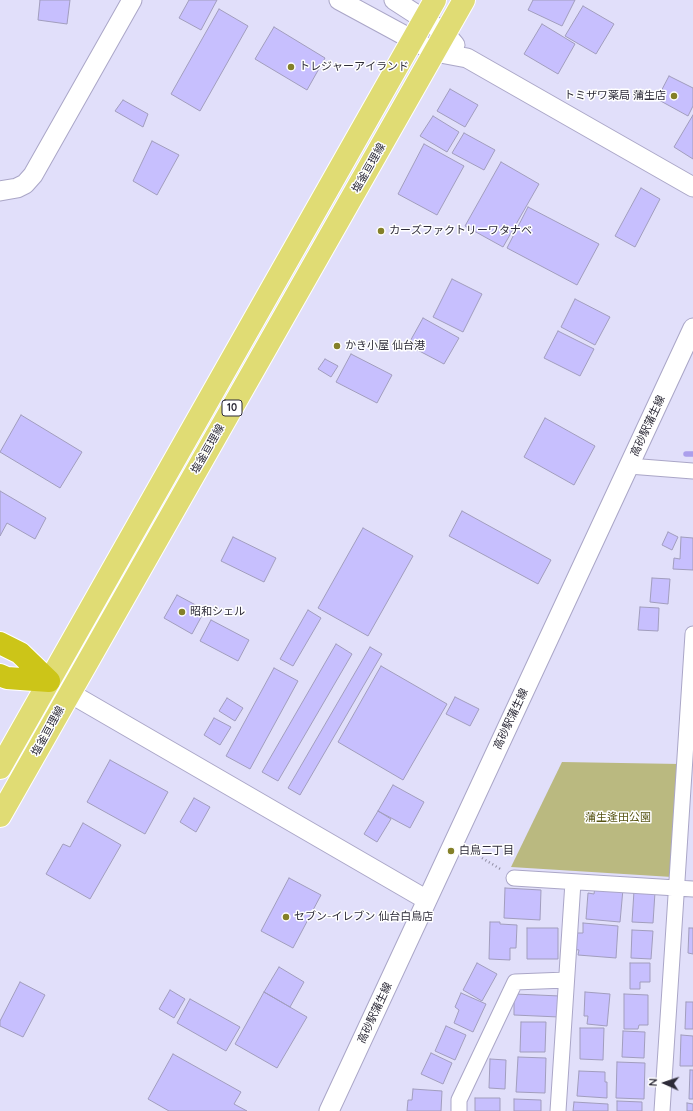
<!DOCTYPE html>
<meta charset="utf-8">
<style>
body{margin:0}
#map{position:relative;width:693px;height:1111px;overflow:hidden;background:#e1dffa;font-family:Quicksand,sans-serif}
canvas{display:block}
.north{position:absolute;left:645px;top:1063px;width:40px;height:40px;-webkit-text-stroke:3px #fff;paint-order:stroke;rotate:273deg;font-size:11px;font-weight:700;line-height:16px;text-align:center;color:#2d2b38}
.north::after{content:'';display:block;margin:auto;width:14px;height:18px;background:#2d2b38;clip-path:polygon(50% 0,100% 100%,50% 72%,0 100%)}
</style>
<div id="map">
<canvas width="693" height="1111"></canvas>
<div class="north">N</div>
</div>
<script>
const ctx = document.querySelector('canvas').getContext('2d');
ctx.lineJoin = 'round';
function paint(path, color) {
  ctx.fillStyle = color;
  ctx.fill(path, 'evenodd');
}
function shape(rows) {
  const path = new Path2D();
  for (const r of rows) {
    path.moveTo(r[0], r[1]);
    for (let i = 2; i < r.length; i += 2) path.lineTo(r[i], r[i + 1]);
  }
  return path;
}
function strokePath(path, color, width, dash) {
  ctx.strokeStyle = color;
  ctx.lineWidth = width;
  ctx.lineCap = dash ? 'butt' : 'round';
  ctx.setLineDash(dash || []);
  ctx.stroke(path);
}
function write(font, color, halo, rows, align = 'center') {
  ctx.font = font + ' Quicksand,"Noto Sans JP",sans-serif';
  ctx.lineWidth = 3;
  ctx.setLineDash([]);
  ctx.textBaseline = 'middle';
  ctx.strokeStyle = halo;
  ctx.fillStyle = color;
  for (const [text, x, y, turn = 0] of rows) {
    ctx.save();
    ctx.translate(x, y);
    ctx.rotate((+turn || 0) * Math.PI / 180);
    ctx.textAlign = isNaN(turn) ? turn : align;
    if (halo) ctx.strokeText(text, 0, 0);
    ctx.fillText(text, 0, 0);
    ctx.restore();
  }
}
const green = shape([
 [562,762,680,764,672,877,511,867]
]);
const stream = shape([
 [686,454,693,454]
]);
const building = shape([
 [40,0,70,0,67,24,38,20,40,0],
 [189,0,217,0,201,30,179,18,189,0],
 [533,0,575,0,562,26,528,10,533,0],
 [583,6,614,24,596,54,565,36,583,6],
 [219,9,248,26,200,111,171,94,219,9],
 [542,24,575,44,558,74,524,54,542,24],
 [274,27,325,58,307,90,255,59,274,27],
 [669,76,693,88,693,106,688,116,657,99,669,76],
 [450,89,478,105,465,127,437,111,450,89],
 [123,100,148,114,143,127,115,111,123,100],
 [693,115,693,159,674,147,693,115],
 [433,116,459,132,447,152,420,136,433,116],
 [464,133,495,150,484,170,452,153,464,133],
 [152,141,179,155,157,195,133,181,152,141],
 [424,144,464,166,437,215,398,194,424,144],
 [501,162,539,184,503,247,465,226,501,162],
 [641,188,660,199,635,247,615,236,641,188],
 [528,207,599,244,577,285,507,248,528,207],
 [452,279,482,294,463,332,433,317,452,279],
 [575,299,610,317,595,345,561,327,575,299],
 [423,318,459,338,444,364,408,345,423,318],
 [558,331,594,349,580,376,544,358,558,331],
 [351,354,392,375,377,403,336,382,351,354],
 [325,359,338,366,331,377,318,369,325,359],
 [21,415,82,452,60,488,0,452,21,415],
 [545,418,595,446,574,485,524,457,545,418],
 [0,491,46,518,35,539,7,523,0,536,0,491],
 [462,511,551,560,538,584,449,536,462,511],
 [363,528,413,556,368,636,318,608,363,528],
 [668,532,678,537,672,550,662,545,668,532],
 [233,537,276,558,264,582,221,561,233,537],
 [681,537,693,538,693,570,673,569,674,558,680,559,681,537],
 [652,578,670,579,668,604,650,602,652,578],
 [177,595,205,610,192,634,164,618,177,595],
 [640,607,659,608,658,631,638,630,640,607],
 [308,610,321,618,293,666,280,659,308,610],
 [211,620,249,640,238,661,200,641,211,620],
 [336,644,352,654,278,781,262,772,336,644],
 [370,647,382,654,300,795,288,788,370,647],
 [381,666,447,704,403,780,338,742,381,666],
 [274,668,298,681,250,769,226,756,274,668],
 [455,697,479,709,470,726,446,714,455,697],
 [227,698,243,708,235,721,219,711,227,698],
 [214,718,231,727,220,745,204,735,214,718],
 [110,760,168,792,145,834,87,802,110,760],
 [393,785,424,802,410,828,378,811,393,785],
 [194,798,210,807,196,832,180,822,194,798],
 [378,811,391,819,377,842,364,834,378,811],
 [83,823,121,845,90,899,46,874,63,844,70,847,83,823],
 [289,878,321,895,293,948,261,931,289,878],
 [595,887,623,889,620,922,586,919,588,893,594,894,595,887],
 [505,888,541,890,540,920,504,918,505,888],
 [634,891,655,892,653,923,632,922,634,891],
 [490,922,500,922,500,924,517,925,516,948,510,948,510,960,489,959,490,922],
 [583,923,618,926,616,958,578,955,579,950,571,949,572,933,583,933,583,923],
 [527,928,558,928,558,959,527,959,527,928],
 [689,928,693,928,693,954,688,953,689,928],
 [632,930,653,931,651,959,631,958,632,930],
 [477,963,497,974,482,1001,463,990,477,963],
 [630,963,650,963,650,982,640,982,640,989,630,989,630,963],
 [279,967,304,982,290,1007,264,992,279,967],
 [20,982,45,995,23,1037,0,1026,0,1021,20,982],
 [170,990,185,999,174,1018,159,1009,170,990],
 [264,992,307,1017,277,1068,235,1044,264,992],
 [585,992,610,994,607,1026,587,1024,588,1016,584,1016,585,992],
 [461,993,486,1004,473,1032,454,1023,459,1010,455,1007,461,993],
 [514,994,560,996,559,1017,514,1015,514,994],
 [624,994,648,995,648,1025,639,1025,638,1029,624,1029,624,994],
 [190,999,240,1027,226,1051,177,1023,190,999],
 [686,1002,693,1002,693,1029,685,1029,686,1002],
 [521,1022,546,1022,545,1052,520,1052,521,1022],
 [446,1026,466,1035,455,1060,435,1051,446,1026],
 [580,1028,604,1028,603,1060,580,1059,580,1028],
 [623,1031,645,1032,644,1058,622,1057,623,1031],
 [681,1035,693,1036,693,1066,680,1066,681,1035],
 [431,1053,452,1063,443,1084,421,1074,431,1053],
 [173,1054,241,1092,234,1104,247,1111,169,1111,148,1099,173,1054],
 [518,1057,546,1058,545,1093,516,1092,518,1057],
 [490,1059,506,1060,505,1089,489,1088,490,1059],
 [617,1062,645,1063,644,1099,616,1098,617,1062],
 [690,1070,693,1070,693,1099,689,1099,690,1070],
 [579,1071,605,1072,605,1082,607,1082,607,1098,577,1096,579,1071],
 [413,1089,442,1091,441,1111,407,1111,408,1100,412,1100,413,1089],
 [475,1098,500,1098,500,1111,475,1111,475,1098],
 [514,1099,541,1100,541,1111,514,1111,514,1099],
 [617,1101,642,1102,642,1111,617,1111,617,1101],
 [574,1102,608,1104,608,1111,573,1111,574,1102],
 [687,1103,693,1104,693,1111,687,1111,687,1103]
]);
const path = shape([
 [482,858,502,870]
]);
const minor = shape([
 [629,466,693,471],
 [514,878,693,889],
 [459,1111,459,1100,515,982,566,980],
 [558,1111,573,882],
 [662,1111,693,634]
]);
const tertiary = shape([
 [339,0,435,52,467,58,693,187],
 [394,0,445,33,455,45],
 [0,191,17,188,25,184,33,175,132,0],
 [49,681,427,900],
 [329,1111,693,328]
]);
const primary = shape([
 [0,768,435,0],
 [0,816,464,0]
]);
const motorway = shape([
 [0,643,20,653,49,681],
 [0,675,7,678,49,681]
]);
const markers = [
 [291,67,4,"#848028"],
 [674,96,4,"#848028"],
 [381,231,4,"#848028"],
 [337,346,4,"#848028"],
 [182,612,4,"#848028"],
 [451,851,4,"#848028"],
 [286,917,4,"#848028"]
];
const shields = [
 [232,408,20]
];
const shieldNames = [
 ["10",232,408]
];
const poiNames = [
 ["トレジャーアイランド",299,67],
 ["トミザワ薬局 蒲生店",666,96,"right"],
 ["カーズファクトリーワタナベ",389,231],
 ["かき小屋 仙台港",345,346],
 ["昭和シェル",190,612],
 ["白鳥二丁目",459,851],
 ["セブン-イレブン 仙台白鳥店",294,917]
];
const streetNames = [
 ["塩釜亘理線",369,168,-60],
 ["高砂駅蒲生線",648,426,-65],
 ["塩釜亘理線",208,449,-60],
 ["高砂駅蒲生線",511,719,-65],
 ["塩釜亘理線",48,731,-61],
 ["高砂駅蒲生線",375,1013,-65]
];
const parkNames = [
 ["蒲生逢田公園",618,818]
];
paint(green, '#bab980');
strokePath(stream, '#ab9fec', 5.5);
paint(building, '#c7bffe');
strokePath(building, '#a19dbd', 1);
strokePath(minor, '#aaa6c7', 17);
strokePath(tertiary, '#aaa6c7', 21);
strokePath(primary, '#fff', 24);
strokePath(motorway, '#fff', 24);
strokePath(path, '#8f8da2', 2.5, [1, 3]);
strokePath(minor, '#fff', 15);
strokePath(tertiary, '#fff', 19);
strokePath(primary, '#e0dc74', 22);
strokePath(motorway, '#ccc518', 22);
for (const [x, y, r, color] of markers) {
  const dot = new Path2D();
  dot.arc(x, y, r, 0, 2 * Math.PI);
  ctx.fillStyle = color;
  ctx.fill(dot);
  strokePath(dot, '#fff', 1.5);
}
for (const [x, y, w] of shields) {
  const box = new Path2D();
  box.roundRect(x - w / 2, y - 8, w, 16, 3);
  ctx.fillStyle = '#fff';
  ctx.fill(box);
  strokePath(box, '#2d2b38', 1);
}
write('bold 10px', '#2d2b38', null, shieldNames);
write('11px', '#2d2b38', '#fff', poiNames, 'left');
write('11px', '#2d2b38', '#fff', streetNames);
write('11px', '#595616', '#fff', parkNames);
</script>
